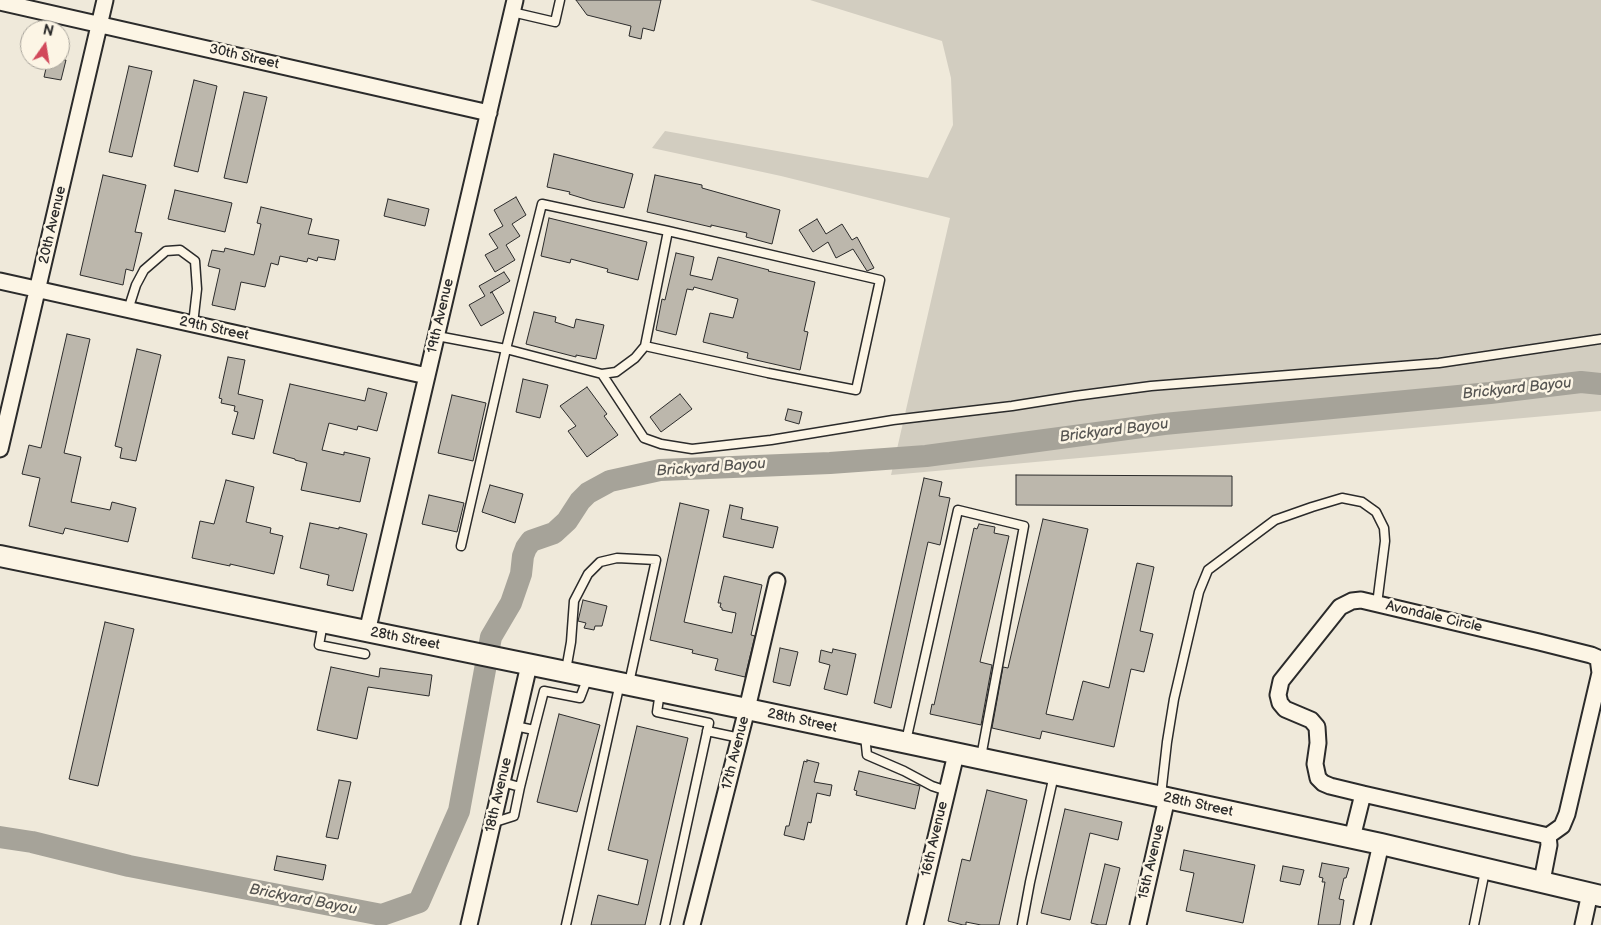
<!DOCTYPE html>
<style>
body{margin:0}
#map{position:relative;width:1601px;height:925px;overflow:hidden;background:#efe9da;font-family:"Balsamiq Sans",sans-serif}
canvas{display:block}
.north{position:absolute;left:20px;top:20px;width:50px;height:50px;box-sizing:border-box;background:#fcf5e5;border:1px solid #a8a49b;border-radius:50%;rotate:13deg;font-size:14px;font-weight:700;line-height:20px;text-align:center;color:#2b2b2b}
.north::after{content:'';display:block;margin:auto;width:18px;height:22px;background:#d1495b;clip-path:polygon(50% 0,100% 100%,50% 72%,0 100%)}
</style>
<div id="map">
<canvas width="1601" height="925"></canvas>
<div class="north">N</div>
</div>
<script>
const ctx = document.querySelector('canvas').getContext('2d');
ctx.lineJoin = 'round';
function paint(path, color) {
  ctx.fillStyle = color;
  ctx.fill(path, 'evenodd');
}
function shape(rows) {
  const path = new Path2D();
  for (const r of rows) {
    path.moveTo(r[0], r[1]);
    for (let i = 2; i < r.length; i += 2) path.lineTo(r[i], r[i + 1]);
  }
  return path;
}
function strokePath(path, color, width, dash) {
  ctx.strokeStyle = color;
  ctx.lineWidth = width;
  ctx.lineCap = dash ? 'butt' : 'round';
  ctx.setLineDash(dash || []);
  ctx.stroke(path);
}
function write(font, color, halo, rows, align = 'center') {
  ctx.font = font + ' "Balsamiq Sans",sans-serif';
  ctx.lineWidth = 5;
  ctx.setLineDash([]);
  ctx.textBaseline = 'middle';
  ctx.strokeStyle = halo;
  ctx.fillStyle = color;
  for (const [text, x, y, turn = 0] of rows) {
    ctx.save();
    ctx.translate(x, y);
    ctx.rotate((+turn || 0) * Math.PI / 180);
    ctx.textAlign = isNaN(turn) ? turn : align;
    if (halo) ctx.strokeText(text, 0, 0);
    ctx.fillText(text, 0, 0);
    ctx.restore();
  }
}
const green = shape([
 [810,0,1601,0,1601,411,891,475,950,218,781,176,652,148,665,131,928,178,953,125,951,78,942,41]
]);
const river = shape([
 [0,837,32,842,129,866,382,915,419,902,459,811,491,637,511,603,521,574,523,556,526,548,531,541,554,533,567,521,580,501,588,493,610,481,660,470,830,463,926,456,1164,424,1490,393,1581,382,1601,384]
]);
const building = shape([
 [576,0,661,0,654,31,643,28,641,39,629,36,631,26,587,15,576,0],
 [48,60,66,60,61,80,44,77,48,60],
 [129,66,152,71,132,157,109,152,129,66],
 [194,80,217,86,198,172,174,166,194,80],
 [244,92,267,97,247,183,224,178,244,92],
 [554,154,633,174,624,208,592,201,569,194,570,192,547,187,554,154],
 [103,175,146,185,135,232,142,233,133,271,126,269,123,285,80,275,103,175],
 [655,175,702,185,702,188,780,210,772,244,746,237,747,233,711,225,711,227,647,212,655,175],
 [175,190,232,203,225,232,168,219,175,190],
 [516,197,526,215,512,224,520,236,506,245,515,260,495,272,485,255,498,248,489,234,503,226,494,210,516,197],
 [388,199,429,209,425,226,384,216,388,199],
 [261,207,312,219,308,234,339,240,335,260,318,257,317,261,308,258,307,262,280,256,278,265,271,263,265,287,241,282,235,310,212,305,220,269,208,266,212,250,224,252,225,248,254,255,261,224,257,223,261,207],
 [549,218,647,242,638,280,607,272,608,269,571,259,570,263,541,256,549,218],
 [817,219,826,234,842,224,852,240,857,237,874,268,867,271,853,249,836,258,828,242,813,252,799,230,817,219],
 [676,253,694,257,690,275,712,280,718,257,769,270,768,271,815,282,804,331,808,332,800,370,747,358,748,353,703,342,710,313,733,318,738,299,694,287,693,290,687,289,676,335,656,330,662,299,665,300,676,253],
 [504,272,510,281,490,293,492,292,504,313,481,326,469,305,485,296,479,286,504,272],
 [534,312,556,317,555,322,574,328,576,319,604,325,596,359,576,355,576,357,526,344,534,312],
 [67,334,90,339,64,453,81,457,71,502,110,510,112,502,136,508,128,542,65,528,63,534,29,526,40,478,22,474,29,445,41,448,67,334],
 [137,349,161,355,136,461,120,458,122,448,115,446,137,349],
 [228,357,245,360,238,394,263,400,254,439,232,434,238,412,234,411,235,406,221,403,222,399,219,398,228,357],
 [523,379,548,385,540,418,516,412,523,379],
 [290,384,365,401,368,388,387,393,377,431,358,426,357,430,329,423,322,450,344,455,344,452,370,458,360,502,301,490,307,463,295,460,295,459,273,453,290,384],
 [587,387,607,414,604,416,618,435,587,457,568,431,576,426,560,406,587,387],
 [680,394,692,409,661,432,650,417,680,394],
 [452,395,486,403,473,461,438,453,452,395],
 [788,409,802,412,799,424,785,420,788,409],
 [1016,475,1232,476,1232,506,1016,505,1016,475],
 [924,478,942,482,939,496,950,498,940,545,928,542,891,708,874,703,924,478],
 [226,480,254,487,246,522,271,528,270,533,283,536,274,574,230,564,230,566,192,558,200,521,214,524,226,480],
 [490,485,523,494,515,523,482,512,490,485],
 [429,495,464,503,457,532,422,524,429,495],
 [680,503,709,510,684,622,732,633,736,613,722,610,722,608,720,607,721,603,718,603,724,576,762,585,751,635,755,636,745,677,715,670,718,659,692,653,693,650,650,640,680,503],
 [730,505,743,508,741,519,778,527,773,548,723,537,730,505],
 [1043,519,1088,529,1046,714,1073,720,1083,681,1109,688,1137,563,1154,567,1140,631,1153,634,1144,672,1131,669,1114,747,1042,731,1040,739,992,728,1003,667,1008,668,1043,519],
 [310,523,339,529,339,527,367,534,353,591,327,585,329,575,300,568,310,523],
 [979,524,995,527,994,533,1009,536,980,662,992,665,981,725,930,714,932,704,934,705,974,528,977,529,979,524],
 [583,600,607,606,602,626,595,626,594,630,584,628,586,623,578,621,583,600],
 [105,622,134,629,98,786,69,779,105,622],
 [780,648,798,652,790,686,773,682,780,648],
 [833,649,856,654,847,695,824,689,830,665,819,662,821,650,832,653,833,649],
 [331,667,379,677,380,668,432,675,429,696,368,687,357,739,317,730,331,667],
 [559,714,600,725,577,812,537,802,559,714],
 [637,726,688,738,645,925,591,925,598,895,638,905,648,860,608,850,637,726],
 [807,760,819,763,814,782,832,785,830,796,817,793,811,823,808,822,804,840,784,835,786,826,789,826,804,761,807,762,807,760],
 [859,771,920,786,915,809,856,795,857,791,854,790,859,771],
 [339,780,351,782,338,839,326,837,339,780],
 [987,790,1027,800,999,925,981,925,966,922,966,925,963,925,948,921,962,859,970,861,987,790],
 [1065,809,1122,822,1118,840,1090,833,1070,920,1041,913,1065,809],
 [1184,850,1255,865,1243,923,1186,911,1194,873,1180,870,1184,850],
 [277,856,326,865,323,880,274,870,277,856],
 [1322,863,1349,868,1346,878,1344,878,1339,899,1344,900,1340,925,1318,925,1325,882,1322,882,1323,878,1319,877,1322,863],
 [1105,864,1120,868,1106,925,1099,925,1091,923,1105,864],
 [1283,866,1304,870,1300,885,1280,881,1283,866]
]);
const service = shape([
 [512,12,555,22,560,0],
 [128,310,136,285,144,270,166,251,180,250,195,261,197,289,193,324],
 [437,336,506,349,602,374,644,438,661,444,692,449,771,440,893,420,1012,406,1075,396,1151,386,1439,363,1601,339],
 [602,374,616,372,635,358,645,346],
 [461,546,506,349,542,204,668,231,880,280,856,390,768,373,645,346,668,231],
 [323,623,319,645,365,654],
 [566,670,571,642,574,601,588,574,600,562,617,558,656,560,629,683],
 [660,692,657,712,709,723,665,925],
 [515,726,534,730,544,691,580,698,588,677],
 [707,731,740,738],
 [865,736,867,755,904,771,932,786,947,791],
 [906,741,958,510,1024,526,981,757],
 [502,782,520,787,534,730],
 [1161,795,1167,742,1174,699,1199,592,1208,570,1275,520,1312,507,1342,498,1362,502,1376,512,1384,528,1385,541,1377,604],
 [492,823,514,816,520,787],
 [566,925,620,683],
 [1022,925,1030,882,1054,775],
 [1474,925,1485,871]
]);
const minor = shape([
 [0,2,489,113],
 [0,281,427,376],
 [0,449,105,0],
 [367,632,515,0],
 [1363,794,1548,836],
 [1352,838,1363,794,1330,786,1323,783,1318,778,1315,764,1318,743,1317,727,1311,720,1285,709,1280,703,1278,695,1281,681,1340,607,1352,601,1361,600,1539,642,1591,655,1598,658,1600,673,1567,814,1562,826,1548,836,1549,845,1542,881],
 [469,925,529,665],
 [692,925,747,709,777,581],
 [915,925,956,754],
 [1138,925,1167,798],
 [1362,925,1381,844],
 [1583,925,1590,893]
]);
const secondary = shape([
 [0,556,747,709,1167,798,1381,844,1601,896]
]);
const streetNames = [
 ["30th Street",244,57,13],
 ["20th Avenue",53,225,-77],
 ["19th Avenue",441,316,-77],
 ["29th Street",214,329,12],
 ["Avondale Circle",1434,617,13],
 ["28th Street",405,639,11],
 ["28th Street",802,721,12],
 ["17th Avenue",736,753,-76],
 ["18th Avenue",499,795,-77],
 ["28th Street",1198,805,12],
 ["16th Avenue",935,839,-77],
 ["15th Avenue",1152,862,-77]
];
const waterNames = [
 ["Brickyard Bayou",1517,389,-6],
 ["Brickyard Bayou",1114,431,-7],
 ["Brickyard Bayou",711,468,-4],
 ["Brickyard Bayou",303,900,11]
];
paint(green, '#d2cdc0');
strokePath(river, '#a6a399', 22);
paint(building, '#bcb7ac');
strokePath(building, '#2b2b2b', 1);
strokePath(service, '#2b2b2b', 11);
strokePath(minor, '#2b2b2b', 19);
strokePath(secondary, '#2b2b2b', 24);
strokePath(service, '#fcf5e5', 8);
strokePath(minor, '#fcf5e5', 15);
strokePath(secondary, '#fcf5e5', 20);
write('14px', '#2b2b2b', '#fcf5e5', streetNames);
write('italic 15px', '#565552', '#fcf5e5', waterNames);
</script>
